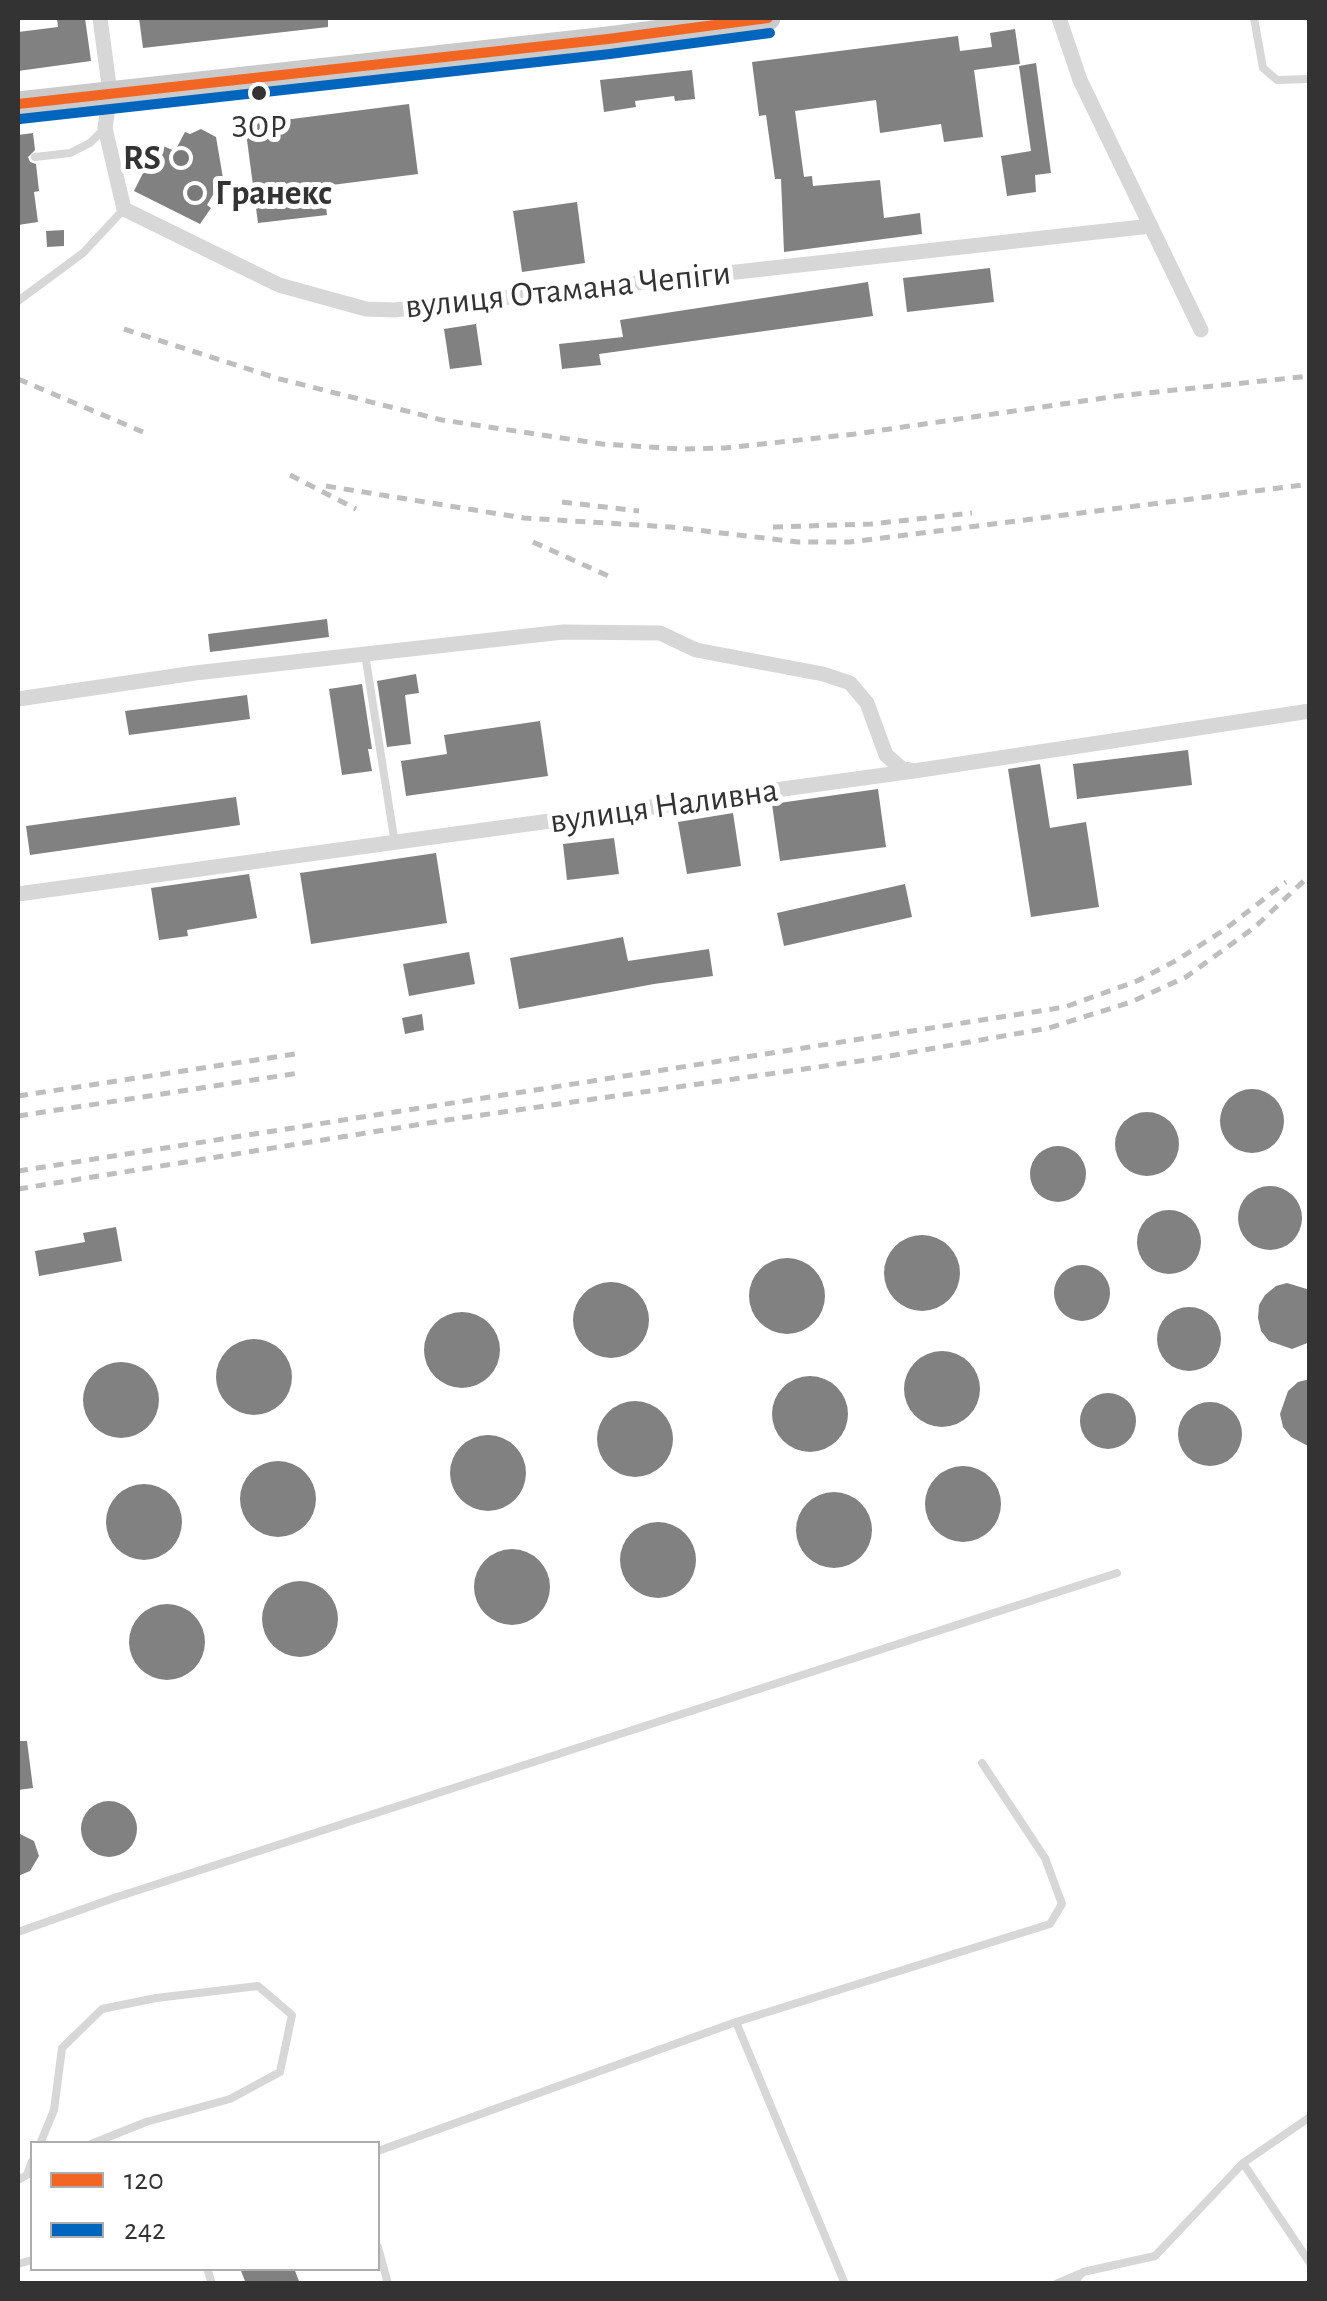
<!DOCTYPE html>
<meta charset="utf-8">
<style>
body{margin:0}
#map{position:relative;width:1327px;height:2301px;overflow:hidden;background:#fff;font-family:"Alegreya Sans",sans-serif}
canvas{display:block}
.frame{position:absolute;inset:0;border:20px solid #333;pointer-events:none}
.legend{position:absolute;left:30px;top:2141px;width:350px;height:130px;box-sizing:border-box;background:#fff;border:2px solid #adadad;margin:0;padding:12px 18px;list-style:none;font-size:30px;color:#333}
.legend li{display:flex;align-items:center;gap:20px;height:50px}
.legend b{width:50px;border:2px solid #adadad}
</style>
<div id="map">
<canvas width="1327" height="2301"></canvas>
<div class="frame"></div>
<ul class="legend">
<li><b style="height:12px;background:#f26522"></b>120</li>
<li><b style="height:12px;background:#0065bd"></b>242</li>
</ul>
</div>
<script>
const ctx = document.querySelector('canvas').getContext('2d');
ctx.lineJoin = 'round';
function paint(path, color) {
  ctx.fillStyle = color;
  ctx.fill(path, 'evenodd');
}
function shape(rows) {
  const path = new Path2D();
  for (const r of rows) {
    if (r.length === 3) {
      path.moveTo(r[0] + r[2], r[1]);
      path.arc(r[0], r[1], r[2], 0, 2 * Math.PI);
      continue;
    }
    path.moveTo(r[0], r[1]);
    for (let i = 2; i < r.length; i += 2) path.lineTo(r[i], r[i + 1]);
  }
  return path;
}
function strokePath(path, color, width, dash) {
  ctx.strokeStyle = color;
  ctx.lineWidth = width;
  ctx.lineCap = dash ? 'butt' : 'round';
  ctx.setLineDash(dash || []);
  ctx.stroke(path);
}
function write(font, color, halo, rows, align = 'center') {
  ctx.font = font + ' "Alegreya Sans",sans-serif';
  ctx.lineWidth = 10;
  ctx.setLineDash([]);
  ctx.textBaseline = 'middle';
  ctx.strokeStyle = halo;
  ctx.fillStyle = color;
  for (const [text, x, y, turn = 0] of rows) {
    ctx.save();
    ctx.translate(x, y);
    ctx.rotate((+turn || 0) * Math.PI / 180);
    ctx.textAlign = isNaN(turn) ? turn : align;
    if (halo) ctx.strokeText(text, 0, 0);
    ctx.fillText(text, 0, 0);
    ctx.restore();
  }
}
const building = shape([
 [57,18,85,18,91,61,18,71,18,32,58,27],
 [139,18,328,18,328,27,143,48],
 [1015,29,1020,64,974,70,983,137,944,142,941,124,880,133,876,100,795,111,804,177,812,176,813,186,880,180,884,218,920,213,922,234,784,252,781,179,775,179,766,115,759,116,752,62,958,36,960,51,992,47,990,33],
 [1036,63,1051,173,1035,175,1036,192,1007,196,1001,156,1031,151,1019,66],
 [692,70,695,99,675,101,674,96,635,101,636,107,604,112,600,80],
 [409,104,418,174,324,186,327,215,258,223,245,125],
 [201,129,216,137,223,178,207,205,211,208,200,224,134,191,145,169,150,172,163,146,175,151,185,132,190,134],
 [33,133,35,150,28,157,30,162,36,164,39,191,34,192,38,222,18,225,18,135],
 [577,202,585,263,522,272,513,211],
 [64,230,64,246,47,247,46,231],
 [990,268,994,302,907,312,903,278],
 [868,282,873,316,599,354,601,365,562,369,559,344,623,337,620,320],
 [476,324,482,365,450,369,444,329],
 [327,619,329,637,210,652,208,634],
 [416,674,419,693,405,695,411,744,387,747,377,681],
 [362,684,372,749,368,749,372,771,342,775,329,689],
 [247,695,250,719,129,735,125,711],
 [540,721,548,776,406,796,401,761,447,754,444,735],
 [1188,750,1192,785,1077,799,1073,764],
 [1040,764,1050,828,1086,822,1099,907,1031,917,1008,769],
 [878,789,886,847,780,861,772,804],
 [236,797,240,825,30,855,26,826],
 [733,813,741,866,687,874,678,822],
 [614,838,619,874,567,880,563,844],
 [436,853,447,923,311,944,300,873],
 [249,874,257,918,187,930,188,936,159,940,151,888],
 [905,884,912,917,784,946,777,913],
 [623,937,628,961,709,949,713,976,654,984,519,1009,510,958],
 [469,952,475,984,409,996,403,964],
 [422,1014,424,1030,405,1034,402,1018],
 [1252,1121,32],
 [1147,1144,32],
 [1058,1174,28],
 [1270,1218,32],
 [1169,1242,32],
 [116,1227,122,1261,39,1276,35,1251,85,1242,83,1233],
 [922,1273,38],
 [787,1296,38],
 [1082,1293,28],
 [611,1320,38],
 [1287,1283,1310,1290,1310,1342,1292,1349,1269,1341,1261,1331,1258,1318,1259,1305,1265,1295,1276,1286],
 [1189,1339,32],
 [462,1350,38],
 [254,1377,38],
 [942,1389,38],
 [121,1400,38],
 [810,1414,38],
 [1310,1379,1310,1447,1291,1437,1283,1427,1280,1414,1288,1391,1298,1382],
 [1108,1421,28],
 [635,1439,38],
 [1210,1434,32],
 [488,1473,38],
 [278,1499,38],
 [963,1504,38],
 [144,1522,38],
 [834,1530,38],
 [658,1560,38],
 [512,1587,38],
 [300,1619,38],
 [167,1642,38],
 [18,1741,27,1741,33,1788,18,1790],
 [109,1829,28],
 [18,1833,34,1841,39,1856,30,1871,18,1876],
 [240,2268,294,2268,300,2284,246,2284]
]);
const lane = shape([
 [1254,18,1263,68,1277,80,1310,79],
 [35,157,70,153,90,143,103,130],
 [18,301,83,253,124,209],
 [365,654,395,844],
 [18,1932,114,1898,1117,1573],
 [736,2022,1050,1924,1062,1904,1045,1858,982,1763],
 [40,2144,54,2110,62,2048,102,2009,156,1998,258,1986,292,2015,280,2072,230,2099,146,2122,91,2144],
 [378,2151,736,2022,845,2284],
 [1243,2163,1310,2263],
 [27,2175,32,2161],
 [18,2180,32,2172],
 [378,2247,388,2284],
 [18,2264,32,2260],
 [207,2268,212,2284],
 [1056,2284,1079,2274],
 [1072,2284,1083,2272,1155,2256,1243,2163,1310,2117]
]);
const street = shape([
 [100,18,110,93,105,128,124,209,279,285,366,309,394,310,1151,226],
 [1059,18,1080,80,1201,330],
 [18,699,195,673,563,632,660,633,696,650,823,674,850,683,867,703,886,755,902,769,910,770],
 [18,894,914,771,1310,711]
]);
const primary = shape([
 [18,104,608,39,768,18]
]);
const rail = shape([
 [124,329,276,378,442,420,602,444,681,449,725,448,855,434,1118,396,1310,376],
 [18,379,143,432],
 [290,475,356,509],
 [326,486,524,518,671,527,798,542,850,542,1310,484],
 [562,502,639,511],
 [773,527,871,524,972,513],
 [533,542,615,579],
 [18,1096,295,1054],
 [18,1116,299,1073],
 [18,1171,1065,1007,1137,981,1177,960,1224,930,1286,882],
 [18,1189,447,1120,867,1060,1049,1028,1131,1002,1186,977,1255,927,1310,875]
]);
const bus1 = shape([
 [18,104,608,39,768,18]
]);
const bus2 = shape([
 [20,119,610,54,770,33]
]);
const markers = [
 [259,93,9,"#333"],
 [181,158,10,"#7a7a7a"],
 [195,193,10,"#7a7a7a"]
];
const busNames = [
 ["ЗОР",259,127]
];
const poiNames = [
 ["RS",161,158],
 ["Гранекс",215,193,"left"]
];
const streetNames = [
 ["вулиця Отамана Чепіги",568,290,-6],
 ["вулиця Наливна",664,806,-8]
];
paint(building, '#818181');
strokePath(lane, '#d7d7d7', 8);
strokePath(street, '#d7d7d7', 15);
strokePath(primary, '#cacaca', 25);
strokePath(rail, '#bebebe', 5, [10, 8]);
strokePath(bus1, '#f26522', 10);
strokePath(bus2, '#0065bd', 10);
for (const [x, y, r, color] of markers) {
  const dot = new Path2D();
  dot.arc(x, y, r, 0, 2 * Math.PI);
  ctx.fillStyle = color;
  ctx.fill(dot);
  strokePath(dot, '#fff', 4);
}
write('32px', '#333', '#fff', busNames);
write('bold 35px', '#333', '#fff', poiNames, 'right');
write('35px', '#333', '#fff', streetNames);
</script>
